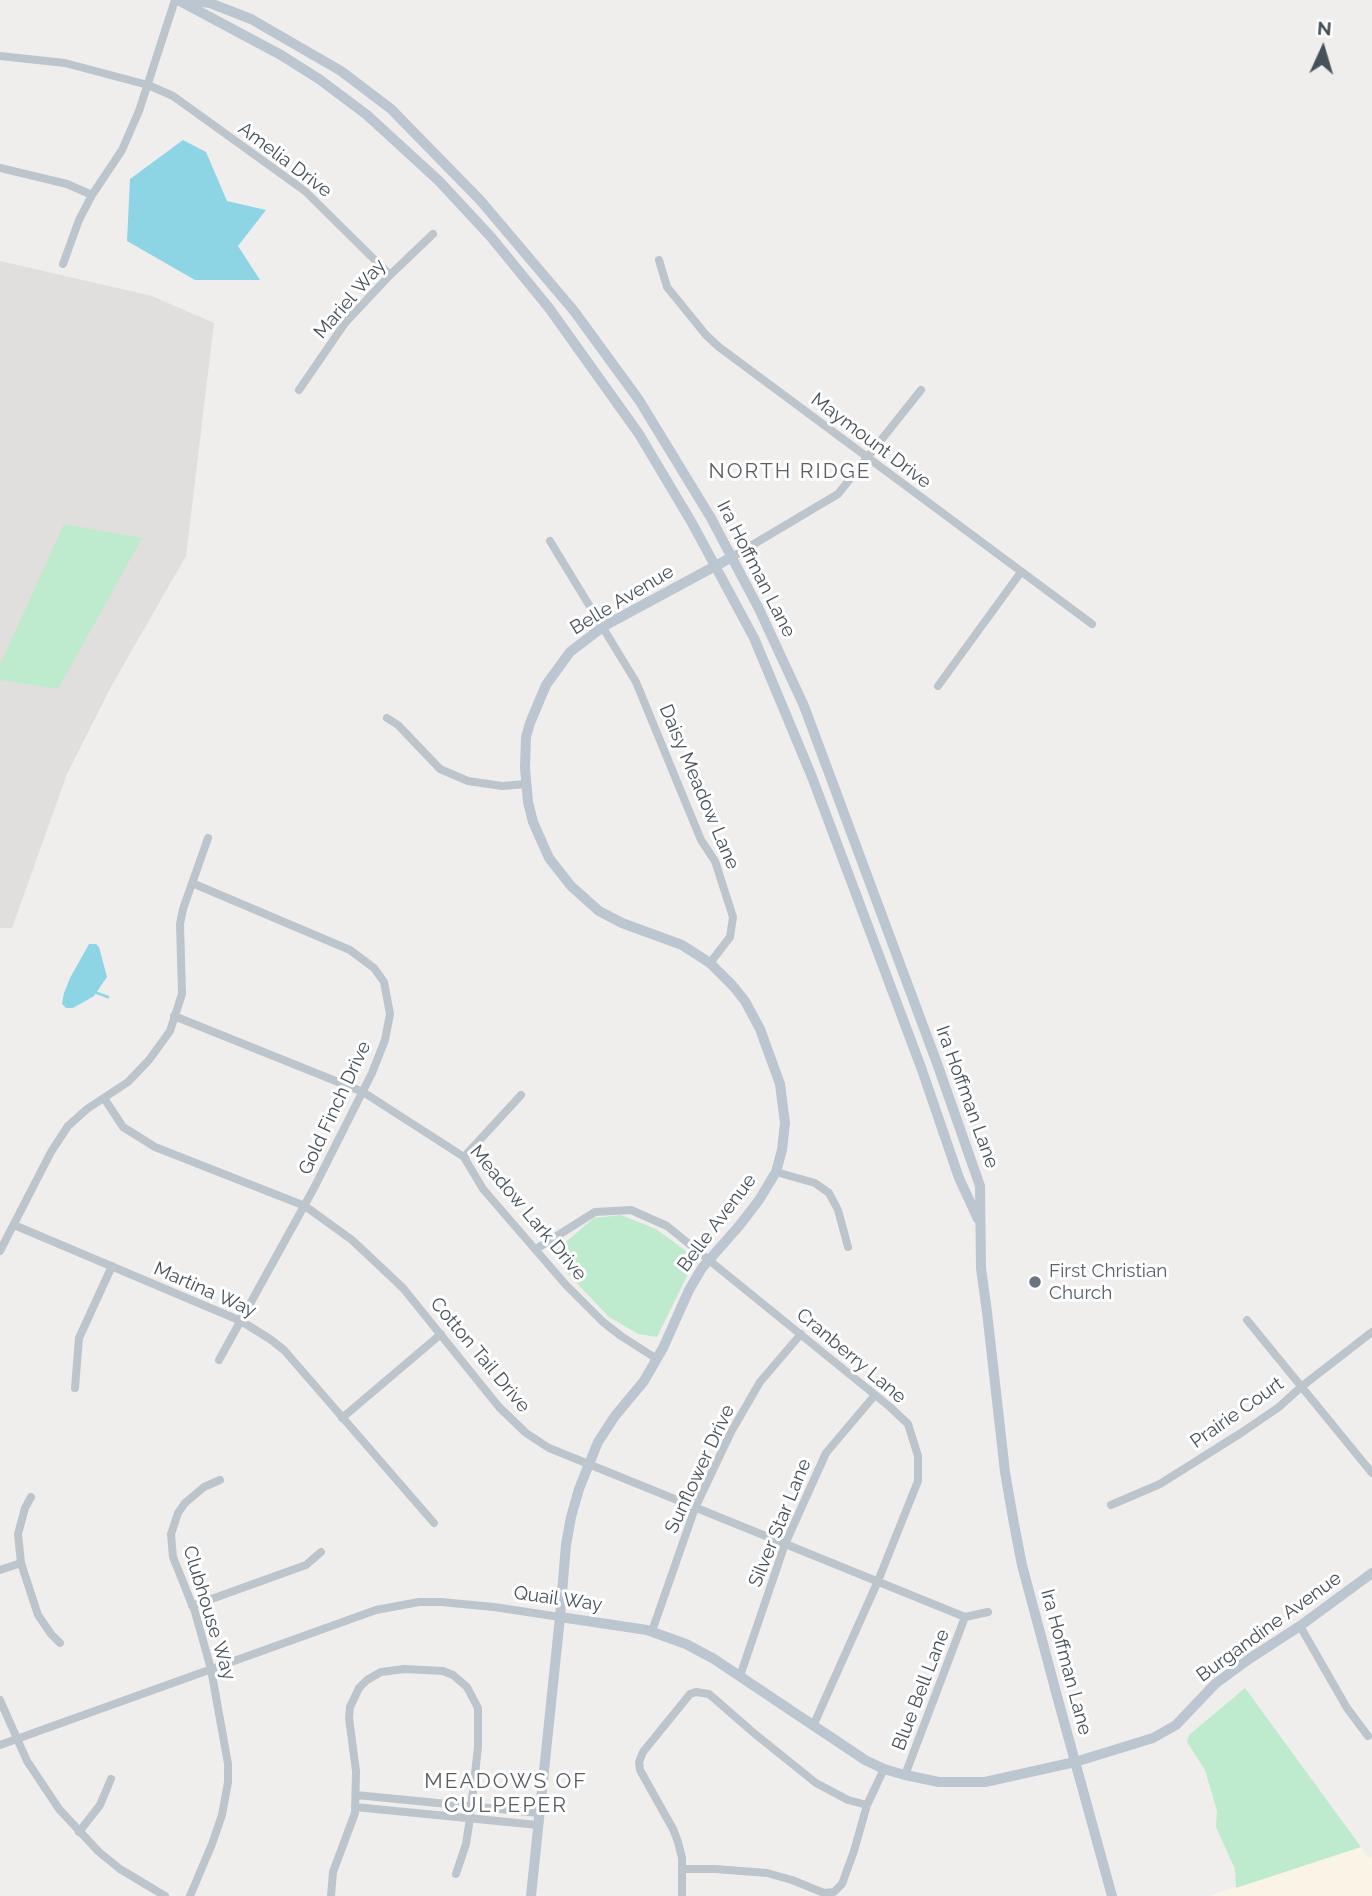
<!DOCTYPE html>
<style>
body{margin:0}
#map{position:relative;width:1372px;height:1896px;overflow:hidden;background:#f0eded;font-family:Raleway,sans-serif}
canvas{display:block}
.north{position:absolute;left:1288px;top:14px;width:70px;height:70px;-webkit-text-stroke:5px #fff;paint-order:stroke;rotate:4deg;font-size:19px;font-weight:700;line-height:28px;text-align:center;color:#475159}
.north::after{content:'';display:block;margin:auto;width:24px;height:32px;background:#475159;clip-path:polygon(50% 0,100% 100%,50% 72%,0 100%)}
</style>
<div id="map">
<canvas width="1372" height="1896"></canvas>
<div class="north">N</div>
</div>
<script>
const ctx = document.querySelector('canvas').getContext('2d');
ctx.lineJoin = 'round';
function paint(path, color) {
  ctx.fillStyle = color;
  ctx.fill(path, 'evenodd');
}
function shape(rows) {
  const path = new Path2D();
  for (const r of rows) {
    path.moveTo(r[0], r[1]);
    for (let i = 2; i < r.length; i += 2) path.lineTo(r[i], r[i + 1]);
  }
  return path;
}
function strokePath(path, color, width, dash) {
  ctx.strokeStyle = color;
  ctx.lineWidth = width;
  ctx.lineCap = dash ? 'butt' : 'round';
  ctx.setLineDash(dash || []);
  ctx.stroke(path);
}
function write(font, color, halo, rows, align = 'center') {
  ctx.font = font + ' Raleway,sans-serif';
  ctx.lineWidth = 6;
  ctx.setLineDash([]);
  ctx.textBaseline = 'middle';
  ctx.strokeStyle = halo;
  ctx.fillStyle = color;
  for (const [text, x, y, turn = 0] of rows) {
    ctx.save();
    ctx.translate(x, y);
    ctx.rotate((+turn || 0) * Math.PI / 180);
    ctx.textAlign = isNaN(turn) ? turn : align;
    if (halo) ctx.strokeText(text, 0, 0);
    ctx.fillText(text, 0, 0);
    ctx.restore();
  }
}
const commercial = shape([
 [1361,1847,1369,1858,1372,1856,1372,1896,1209,1896]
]);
const education = shape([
 [0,261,152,296,214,323,186,556,112,685,67,774,12,928,0,928]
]);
const green = shape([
 [64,524,142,538,58,689,0,680,0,665],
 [621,1215,656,1229,690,1254,693,1264,657,1337,638,1334,609,1317,568,1274,555,1251,594,1218],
 [1245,1688,1361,1847,1236,1888,1235,1869,1216,1827,1217,1811,1205,1770,1187,1742,1189,1735]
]);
const water = shape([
 [183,140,206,152,227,201,266,210,238,246,260,280,195,280,127,241,130,179],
 [89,944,96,944,99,947,107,977,94,996,73,1008,66,1008,62,1004,64,993,70,978]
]);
const stream = shape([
 [97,993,108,997]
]);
const street = shape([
 [0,56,65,63,148,85,173,96,305,191,390,275],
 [0,168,67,184,92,195],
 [659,260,667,287,706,335,719,347,1092,624],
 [63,264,79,220,92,195,122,150,139,111,175,0],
 [299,390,345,323,390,275,433,234],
 [550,541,636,682,701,840,715,861,733,917,730,937,710,963],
 [732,557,838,494,921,390],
 [938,686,1021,572],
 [387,718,398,725,440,769,468,781,502,786,526,784],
 [192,883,350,950,374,968,384,982,390,1014,385,1040,372,1073,314,1188,219,1360],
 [174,1016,363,1092,464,1157,483,1189,566,1285,603,1322,621,1336,657,1359],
 [104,1098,123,1127,155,1147,305,1206,352,1240,403,1288,499,1407,526,1433,549,1448,965,1617,988,1612],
 [464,1157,521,1095],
 [776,1172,815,1183,829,1193,838,1210,848,1247],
 [14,1225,241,1321,270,1339,284,1350,434,1523],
 [536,1249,595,1212,631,1210,667,1226,890,1407,908,1424,918,1456,918,1481,878,1581,813,1726],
 [0,1251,51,1152,68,1126,87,1109,128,1082,149,1060,170,1031,182,994,180,924,183,909,208,838],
 [1247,1320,1372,1473],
 [75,1388,79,1338,112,1266],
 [342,1418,441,1334],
 [31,1497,25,1508,18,1534,21,1563,38,1615,51,1634,60,1643],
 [1111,1505,1160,1484,1241,1433,1279,1407,1301,1387,1372,1332],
 [0,1570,21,1563],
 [192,1606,306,1565,321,1552],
 [1300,1626,1347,1708,1368,1736],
 [652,1631,695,1508,731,1432,760,1382,801,1334],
 [740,1676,785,1544,826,1453,875,1395],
 [0,1700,27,1761,59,1809,99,1852,120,1869,165,1896],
 [0,1745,376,1610,419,1602,441,1602,494,1607,560,1617],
 [905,1775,965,1617],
 [356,1795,539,1813],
 [355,1807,538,1825],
 [79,1832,100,1805,111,1779],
 [682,1869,715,1869,767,1873,792,1880,824,1893,834,1892,842,1884,854,1851,867,1805,884,1769],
 [190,1896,212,1844,222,1815,228,1782,228,1764,211,1669,195,1612,173,1557,171,1534,178,1513,185,1503,204,1487,220,1480],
 [331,1896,333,1872,355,1813,356,1771,349,1718,350,1707,359,1688,367,1680,381,1672,404,1669,443,1671,453,1675,467,1687,478,1708,478,1747,470,1818,466,1844,456,1874],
 [682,1896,682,1858,678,1842,673,1829,640,1770,639,1762,643,1752,690,1694,696,1692,709,1694,755,1734,816,1783,848,1800,867,1805]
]);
const secondary = shape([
 [178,0,281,55,319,79,367,115,439,181,491,237,549,308,639,434,692,523,754,638,812,777,922,1070,959,1178,978,1219],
 [188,0,210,3,251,19,341,71,391,109,480,200,574,311,639,400,711,518,759,609,804,706,938,1066,980,1186,981,1268,987,1312,1005,1472,1014,1524,1022,1565,1057,1696,1112,1896],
 [560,1617,647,1630,686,1644,714,1659,865,1760,884,1769,905,1775,939,1782,985,1782,1075,1762,1153,1738,1176,1725,1215,1684,1249,1659,1300,1626,1372,1573],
 [531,1896,560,1617,566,1545,571,1517,579,1489,598,1442,615,1416,644,1381,663,1348,689,1290,702,1268,739,1226,759,1200,776,1172,782,1150,785,1123,780,1084,760,1029,745,1001,733,986,710,963,682,945,622,923,599,911,571,886,549,858,533,822,528,802,525,768,526,737,530,723,546,685,570,652,604,626,732,557]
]);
const markers = [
 [1035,1282,7,"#6b7280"]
];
const streetNames = [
 ["Amelia Drive",285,160,37],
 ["Mariel Way",350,299,-49],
 ["Maymount Drive",871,441,37],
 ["Ira Hoffman Lane",756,569,63],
 ["Belle Avenue",622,600,-31],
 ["Daisy Meadow Lane",699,787,67],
 ["Ira Hoffman Lane",967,1097,70],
 ["Gold Finch Drive",335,1108,-65],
 ["Meadow Lark Drive",528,1213,50],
 ["Belle Avenue",717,1223,-53],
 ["Martina Way",205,1290,24],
 ["Cotton Tail Drive",480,1355,50],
 ["Cranberry Lane",851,1356,40],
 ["Prairie Court",1237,1413,-35],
 ["Sunflower Drive",700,1469,-65],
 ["Silver Star Lane",780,1523,-68],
 ["Quail Way",558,1599,8],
 ["Clubhouse Way",209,1613,73],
 ["Burgandine Avenue",1269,1627,-36],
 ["Ira Hoffman Lane",1066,1662,75],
 ["Blue Bell Lane",921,1690,-69]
];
const worshipNames = [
 ["First Christian",1049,1271],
 ["Church",1049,1293]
];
const neighbourhoodNames = [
 ["NORTH RIDGE",790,472],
 ["MEADOWS OF",506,1782],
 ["CULPEPER",506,1806]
];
paint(commercial, '#faf4e7');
paint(education, '#e1dede');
paint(green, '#beebce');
paint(water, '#8dd5e5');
strokePath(stream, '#8dd5e5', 2.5);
strokePath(street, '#bcc5cb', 8);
strokePath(secondary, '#bcc6d0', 10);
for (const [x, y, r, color] of markers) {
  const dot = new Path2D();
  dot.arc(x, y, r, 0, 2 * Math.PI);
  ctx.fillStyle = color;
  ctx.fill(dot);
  strokePath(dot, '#fff', 2.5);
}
write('19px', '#475159', '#fff', streetNames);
write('19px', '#5b616d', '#fff', worshipNames, 'left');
ctx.letterSpacing = '2px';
write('21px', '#5a5e62', '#fff', neighbourhoodNames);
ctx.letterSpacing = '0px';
</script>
